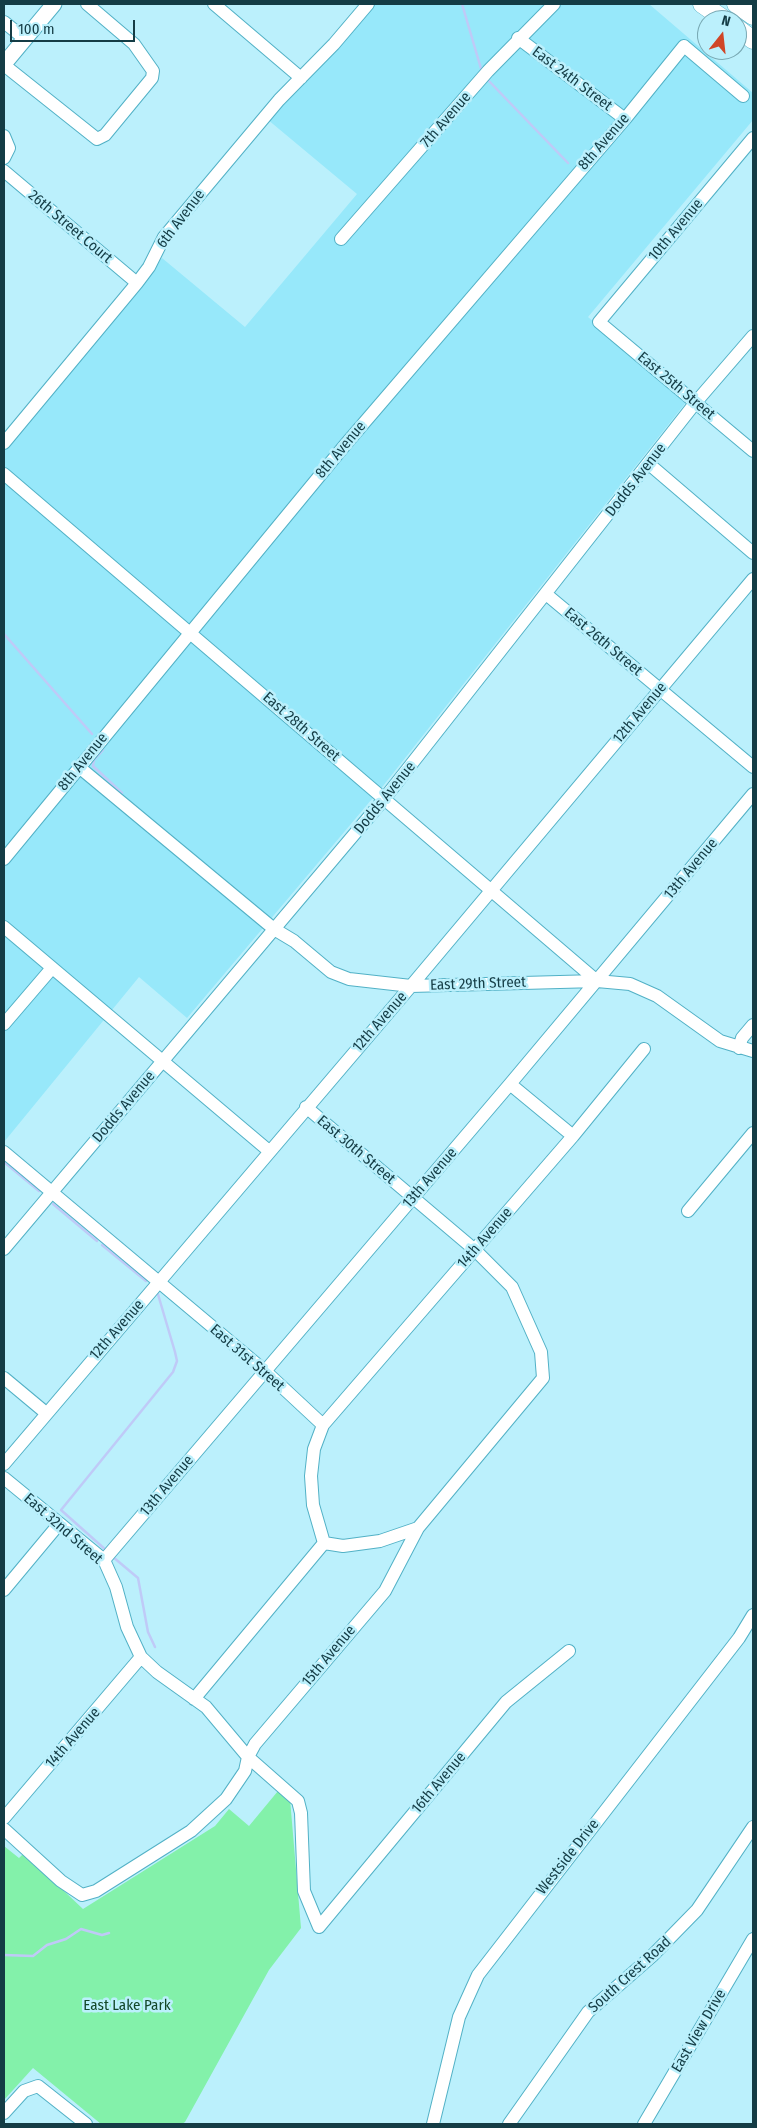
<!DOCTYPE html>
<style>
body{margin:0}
#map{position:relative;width:757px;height:2128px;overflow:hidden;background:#bbf0fc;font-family:"Fira Sans Condensed",sans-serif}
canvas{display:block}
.frame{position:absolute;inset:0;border:5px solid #143c45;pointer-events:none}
.north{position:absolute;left:697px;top:10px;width:50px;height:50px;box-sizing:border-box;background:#bbf0fc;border:1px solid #78a8b3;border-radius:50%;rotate:16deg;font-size:14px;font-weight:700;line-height:20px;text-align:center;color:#143c45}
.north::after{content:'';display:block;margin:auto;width:18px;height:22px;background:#d04627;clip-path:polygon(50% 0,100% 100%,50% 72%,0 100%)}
.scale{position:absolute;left:10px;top:20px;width:125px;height:22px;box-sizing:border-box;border:2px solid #143c45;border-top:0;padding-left:6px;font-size:15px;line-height:18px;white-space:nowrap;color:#143c45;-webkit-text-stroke:4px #bbf0fc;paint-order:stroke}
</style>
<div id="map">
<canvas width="757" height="2128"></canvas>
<div class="frame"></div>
<div class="north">N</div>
<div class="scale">100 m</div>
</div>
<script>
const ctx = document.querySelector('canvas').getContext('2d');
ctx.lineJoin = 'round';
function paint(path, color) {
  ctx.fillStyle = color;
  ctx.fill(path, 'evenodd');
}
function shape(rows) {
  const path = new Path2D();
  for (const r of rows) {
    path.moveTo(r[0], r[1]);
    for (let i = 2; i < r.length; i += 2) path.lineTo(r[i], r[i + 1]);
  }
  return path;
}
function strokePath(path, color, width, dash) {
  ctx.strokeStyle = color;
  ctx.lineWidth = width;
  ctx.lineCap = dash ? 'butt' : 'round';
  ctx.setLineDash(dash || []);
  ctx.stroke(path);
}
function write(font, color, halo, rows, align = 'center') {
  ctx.font = font + ' "Fira Sans Condensed",sans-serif';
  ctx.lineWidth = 5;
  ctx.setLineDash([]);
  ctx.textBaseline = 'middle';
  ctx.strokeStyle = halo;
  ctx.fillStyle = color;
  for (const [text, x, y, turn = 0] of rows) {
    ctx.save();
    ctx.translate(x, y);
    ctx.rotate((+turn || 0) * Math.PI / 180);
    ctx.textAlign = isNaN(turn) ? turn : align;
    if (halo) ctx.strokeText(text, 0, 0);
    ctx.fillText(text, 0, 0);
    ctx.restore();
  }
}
const built = shape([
 [374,4,649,4,753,93,753,120,588,317,687,401,383,786,187,1018,139,977,4,1142,4,447,162,258,245,327,357,194,267,119,325,62]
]);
const green = shape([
 [278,1791,290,1799,301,1928,269,1970,185,2122,182,2124,101,2124,33,2068,4,2100,4,1846,19,1858,24,1853,83,1909,215,1826,229,1809,249,1826]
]);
const stream = shape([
 [462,4,482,72],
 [486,78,568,163],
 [4,634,92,734],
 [103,750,94,760,93,766,122,793],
 [4,1162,39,1191],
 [53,1204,97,1241],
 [102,1245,146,1281],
 [107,1551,61,1510,173,1372,177,1361,175,1352,157,1291],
 [113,1557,138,1578,148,1632,155,1647],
 [4,1955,33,1956,47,1945,66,1939,81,1929,102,1935,109,1933]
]);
const minor = shape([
 [214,4,301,78],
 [4,22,25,39],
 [518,38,625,119],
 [4,65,97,139,105,135,152,78,153,71,134,44,87,4],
 [4,136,9,148,4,158],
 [753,138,599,322,753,451],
 [4,171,137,283],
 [341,239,488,71,554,4],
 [4,443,137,283,149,267,164,237,279,100,334,44,368,4],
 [649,464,753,553],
 [4,474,597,981],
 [546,594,753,767],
 [79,767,274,929,294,941,331,972,349,979,411,986,597,981,630,984,657,996,720,1041,753,1051],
 [4,859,345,445,625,119,684,46,743,96],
 [4,927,269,1151],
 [4,1024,52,968],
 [739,1048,742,1038,753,1025],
 [510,1084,573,1136],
 [4,1152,265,1371,323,1425],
 [688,1211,753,1133],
 [4,1249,384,799,696,402,753,336],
 [4,1378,46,1413],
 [4,1464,411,986,753,579],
 [4,1478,104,1560,116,1587,127,1627,141,1657,157,1672,206,1707,248,1757,298,1801,301,1813,304,1891,319,1927,506,1702,569,1651],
 [324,1543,313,1505,311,1476,314,1449,323,1425,573,1136,644,1049],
 [324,1543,343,1546,380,1541,418,1528],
 [104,1560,510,1084,753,794],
 [4,1590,59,1524],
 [194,1699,324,1543],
 [4,1818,141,1657],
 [4,1829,61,1881,82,1895,96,1891,191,1831,226,1799,245,1771,248,1757,255,1744,385,1591,418,1528,543,1378,541,1352,512,1287,475,1250,306,1107],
 [4,2113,24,2091,38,2086,86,2124],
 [433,2124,459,2017,478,1975,739,1638,753,1615],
 [509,2124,588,2012,652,1956,697,1910,753,1827],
 [644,2124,753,1939]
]);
const major = shape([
 [4,64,54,4]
]);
const highway = shape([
 [702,4,725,20],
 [736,4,753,16],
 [737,28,753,40]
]);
const streetNames = [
 ["East 24th Street",572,79,37],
 ["7th Avenue",446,120,-49],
 ["8th Avenue",604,142,-49],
 ["6th Avenue",181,219,-53],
 ["26th Street Court",70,227,40],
 ["10th Avenue",676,230,-50],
 ["East 25th Street",676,386,40],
 ["8th Avenue",341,450,-50],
 ["Dodds Avenue",636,480,-52],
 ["East 26th Street",603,642,40],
 ["12th Avenue",640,713,-50],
 ["East 28th Street",301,727,41],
 ["8th Avenue",83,762,-51],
 ["Dodds Avenue",385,798,-51],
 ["13th Avenue",691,869,-50],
 ["East 29th Street",478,984,-2],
 ["12th Avenue",380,1022,-49],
 ["Dodds Avenue",124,1107,-50],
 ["East 30th Street",356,1150,40],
 ["13th Avenue",430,1178,-49],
 ["14th Avenue",485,1238,-49],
 ["12th Avenue",117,1330,-49],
 ["East 31st Street",247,1358,41],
 ["13th Avenue",167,1486,-50],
 ["East 32nd Street",63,1529,41],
 ["15th Avenue",329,1656,-50],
 ["14th Avenue",73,1738,-49],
 ["16th Avenue",439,1783,-50],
 ["Westside Drive",568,1857,-52],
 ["South Crest Road",630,1975,-42],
 ["East View Drive",699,2031,-60]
];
const parkNames = [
 ["East Lake Park",127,2006]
];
paint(built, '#97e8fa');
paint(green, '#83f1aa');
strokePath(stream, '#bfcaf7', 2.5);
strokePath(minor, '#52b1c6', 14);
strokePath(major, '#52b1c6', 17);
strokePath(highway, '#52b1c6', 19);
strokePath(minor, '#fff', 12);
strokePath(major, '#fff', 15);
strokePath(highway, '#fff', 18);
write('15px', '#143c45', '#bbf0fc', streetNames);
write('15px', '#134729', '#bbf0fc', parkNames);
</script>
